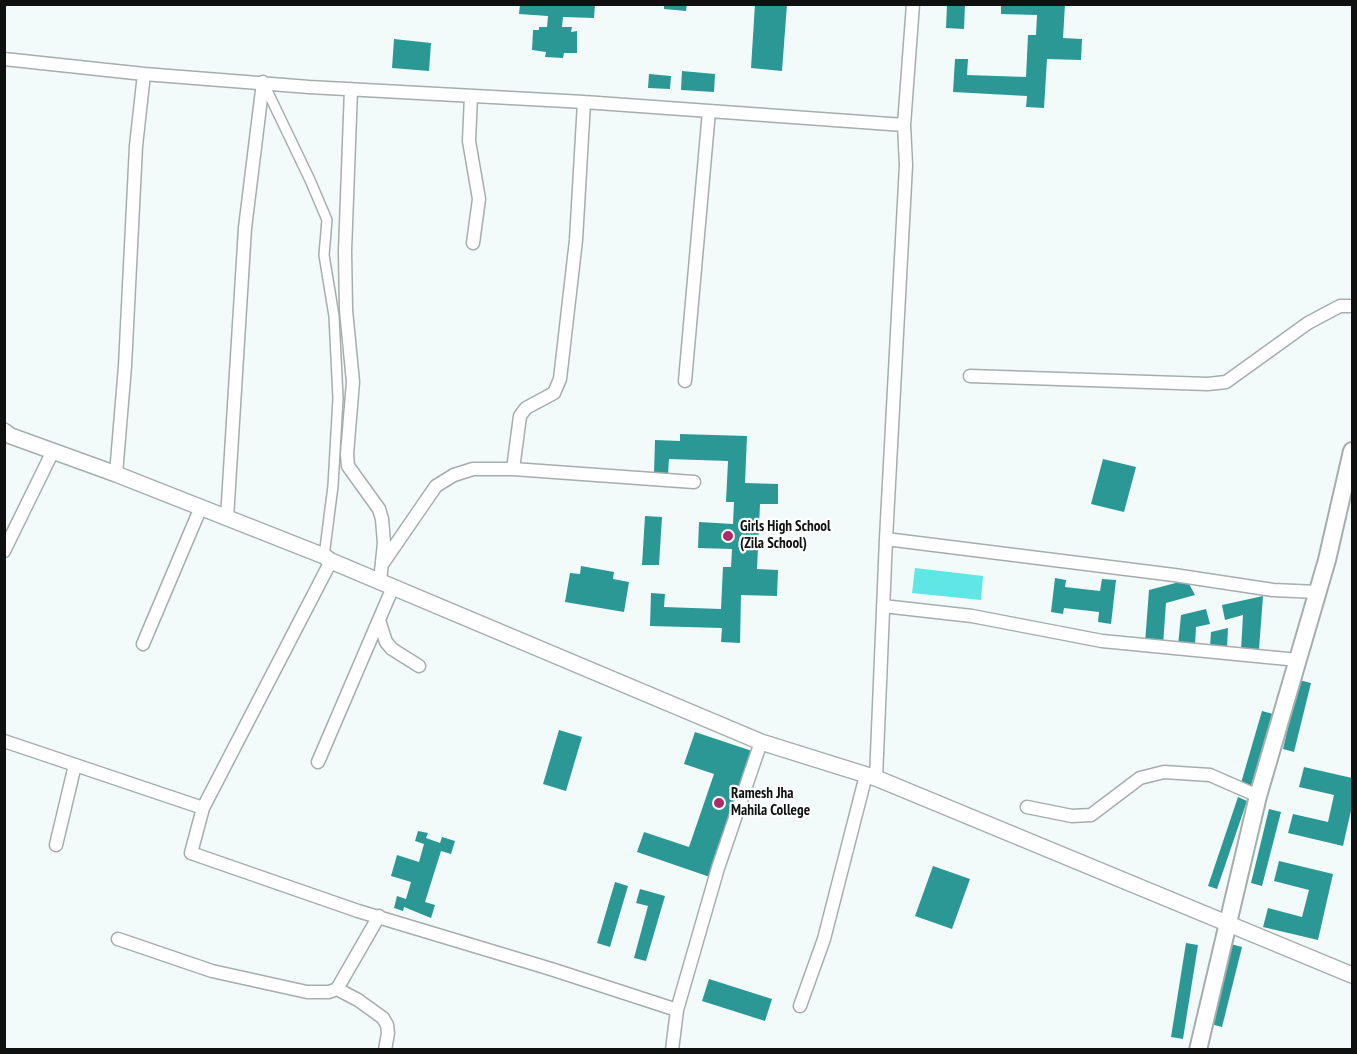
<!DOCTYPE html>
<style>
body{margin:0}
#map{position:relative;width:1357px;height:1054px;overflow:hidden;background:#f3fbfa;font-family:"PT Sans Narrow",sans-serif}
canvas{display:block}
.frame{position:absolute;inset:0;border:6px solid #0e1110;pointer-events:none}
</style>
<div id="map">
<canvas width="1357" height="1054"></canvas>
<div class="frame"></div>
</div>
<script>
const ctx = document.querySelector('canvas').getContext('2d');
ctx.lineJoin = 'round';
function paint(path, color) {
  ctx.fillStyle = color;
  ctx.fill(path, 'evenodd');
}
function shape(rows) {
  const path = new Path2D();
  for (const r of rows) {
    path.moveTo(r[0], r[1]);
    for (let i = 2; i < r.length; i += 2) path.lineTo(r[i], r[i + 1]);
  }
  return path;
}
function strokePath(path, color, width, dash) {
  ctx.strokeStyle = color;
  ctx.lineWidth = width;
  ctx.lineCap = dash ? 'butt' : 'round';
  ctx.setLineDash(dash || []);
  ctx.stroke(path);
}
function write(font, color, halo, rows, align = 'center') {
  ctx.font = font + ' "PT Sans Narrow",sans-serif';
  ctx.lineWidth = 4.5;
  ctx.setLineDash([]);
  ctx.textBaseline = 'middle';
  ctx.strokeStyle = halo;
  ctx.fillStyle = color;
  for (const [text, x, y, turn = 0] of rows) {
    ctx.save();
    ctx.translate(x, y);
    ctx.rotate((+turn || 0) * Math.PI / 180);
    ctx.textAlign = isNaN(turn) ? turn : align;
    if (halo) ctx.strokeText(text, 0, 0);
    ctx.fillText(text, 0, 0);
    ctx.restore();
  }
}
const water = shape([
 [915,568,983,576,981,600,912,593]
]);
const building = shape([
 [520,4,595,4,594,18,563,17,562,27,572,27,571,32,577,31,577,53,564,53,563,58,545,57,546,52,532,50,533,30,539,30,539,27,547,27,548,16,519,14],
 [664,4,687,4,686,11,664,9],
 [755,4,787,4,782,71,751,68],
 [947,4,965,4,964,29,946,28],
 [1001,4,1065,4,1063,38,1082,39,1081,60,1047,59,1044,108,1026,107,1027,96,953,92,955,59,968,59,967,75,1026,77,1028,35,1036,35,1037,15,1001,14],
 [394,39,431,43,429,71,392,68],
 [682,71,715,74,714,92,681,90],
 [649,74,671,76,670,89,648,88],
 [680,434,747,436,745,483,778,484,778,504,760,504,757,569,778,570,777,596,741,595,740,643,721,642,722,628,650,626,651,593,665,594,664,607,721,609,723,567,731,567,732,549,698,548,699,522,733,524,734,502,726,502,728,461,669,459,668,474,654,474,655,440,680,441],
 [1103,459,1136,467,1124,512,1091,504],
 [645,516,662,517,659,565,642,565],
 [581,566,614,572,613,579,629,582,624,612,565,602,570,573,580,574],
 [1055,578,1066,580,1065,587,1100,591,1102,579,1116,580,1111,624,1098,622,1099,612,1064,608,1063,614,1051,612],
 [1187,580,1195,595,1166,603,1163,645,1145,643,1149,590],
 [1263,596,1259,649,1241,650,1243,615,1225,620,1222,605],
 [1206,609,1210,624,1196,627,1195,646,1178,646,1181,615],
 [1228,628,1227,648,1210,646,1211,632],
 [1299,680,1311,683,1294,752,1283,749],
 [1262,711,1273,714,1251,786,1241,783],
 [559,730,582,737,566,791,543,784],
 [695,732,752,751,710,877,637,852,644,832,689,847,714,774,684,764],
 [1304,767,1352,778,1352,806,1343,846,1288,833,1293,814,1328,822,1334,795,1299,787],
 [1238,797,1247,801,1217,889,1208,886],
 [1269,809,1281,812,1262,886,1251,883],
 [418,831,428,833,426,838,440,843,442,837,455,841,451,854,441,851,425,902,435,905,431,918,404,907,403,911,394,908,397,896,406,899,411,882,391,876,397,855,419,862,424,844,415,841],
 [1279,861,1333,874,1318,940,1263,927,1268,908,1302,917,1309,890,1274,881],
 [933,866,970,879,952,929,915,916],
 [615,882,628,886,610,947,597,943],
 [640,889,665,896,646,961,634,958,648,906,636,903],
 [1186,943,1198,945,1183,1039,1171,1037],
 [1231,944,1242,947,1222,1027,1211,1024],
 [709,979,772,999,765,1021,702,1001]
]);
const pedestrian = shape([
 [263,82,310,180,327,220,324,255,334,316,338,398,333,486,324,556]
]);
const minor = shape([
 [4,59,144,74,309,87,584,102,904,125],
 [351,89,345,251,346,310,353,382,347,454,348,466,379,509,382,519,384,543,380,581],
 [471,96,469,141,479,199,473,243],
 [970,376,1208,384,1226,382,1308,323,1340,306,1352,306],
 [685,381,709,111],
 [513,469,520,416,526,408,554,393,560,379,576,240,584,102],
 [116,474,125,366,136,146,144,74],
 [227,518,245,228,263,82],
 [886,539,1174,575,1273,590,1318,592],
 [4,551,53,451],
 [331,561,203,808,191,853,358,911,551,969,677,1010],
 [383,563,436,486,454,475,473,469,513,469,694,482],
 [883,606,972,616,1102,641,1298,660],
 [379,620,386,642,392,649,419,666],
 [143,644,201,507],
 [4,741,203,808],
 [318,762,393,587],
 [876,778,886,539,906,165,904,125,913,4],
 [1027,807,1072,816,1091,815,1140,778,1164,772,1210,775,1258,796],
 [56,845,75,765],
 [118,939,212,971,307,992,329,992,337,989,379,916],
 [337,989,358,1000,383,1018,387,1025,388,1033,385,1050],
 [800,1006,824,939,866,775],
 [672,1050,677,1010,718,868,761,742]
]);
const tertiary = shape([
 [4,431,11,436,116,474,324,556,331,561,761,742,876,778,1352,975]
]);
const secondary = shape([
 [1198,1050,1258,796,1327,560,1352,451]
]);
const markers = [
 [728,536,6,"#b2296a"],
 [719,803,6,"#b2296a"]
];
const poiNames = [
 ["Girls High School",740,527],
 ["(Zila School)",740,544],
 ["Ramesh Jha",731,794],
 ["Mahila College",731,811]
];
paint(water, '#5ee7e4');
paint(building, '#2b9896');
strokePath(pedestrian, '#a6adad', 12);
strokePath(minor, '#a6adad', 15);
strokePath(tertiary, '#a6adad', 18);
strokePath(secondary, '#a6adad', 20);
strokePath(pedestrian, '#fff', 9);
strokePath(minor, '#fff', 12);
strokePath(tertiary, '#fff', 15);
strokePath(secondary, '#fff', 16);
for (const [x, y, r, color] of markers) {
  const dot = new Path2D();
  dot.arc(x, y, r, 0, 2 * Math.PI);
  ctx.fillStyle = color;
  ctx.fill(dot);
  strokePath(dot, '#fff', 2);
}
write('bold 15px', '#0e1110', '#fff', poiNames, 'left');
</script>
